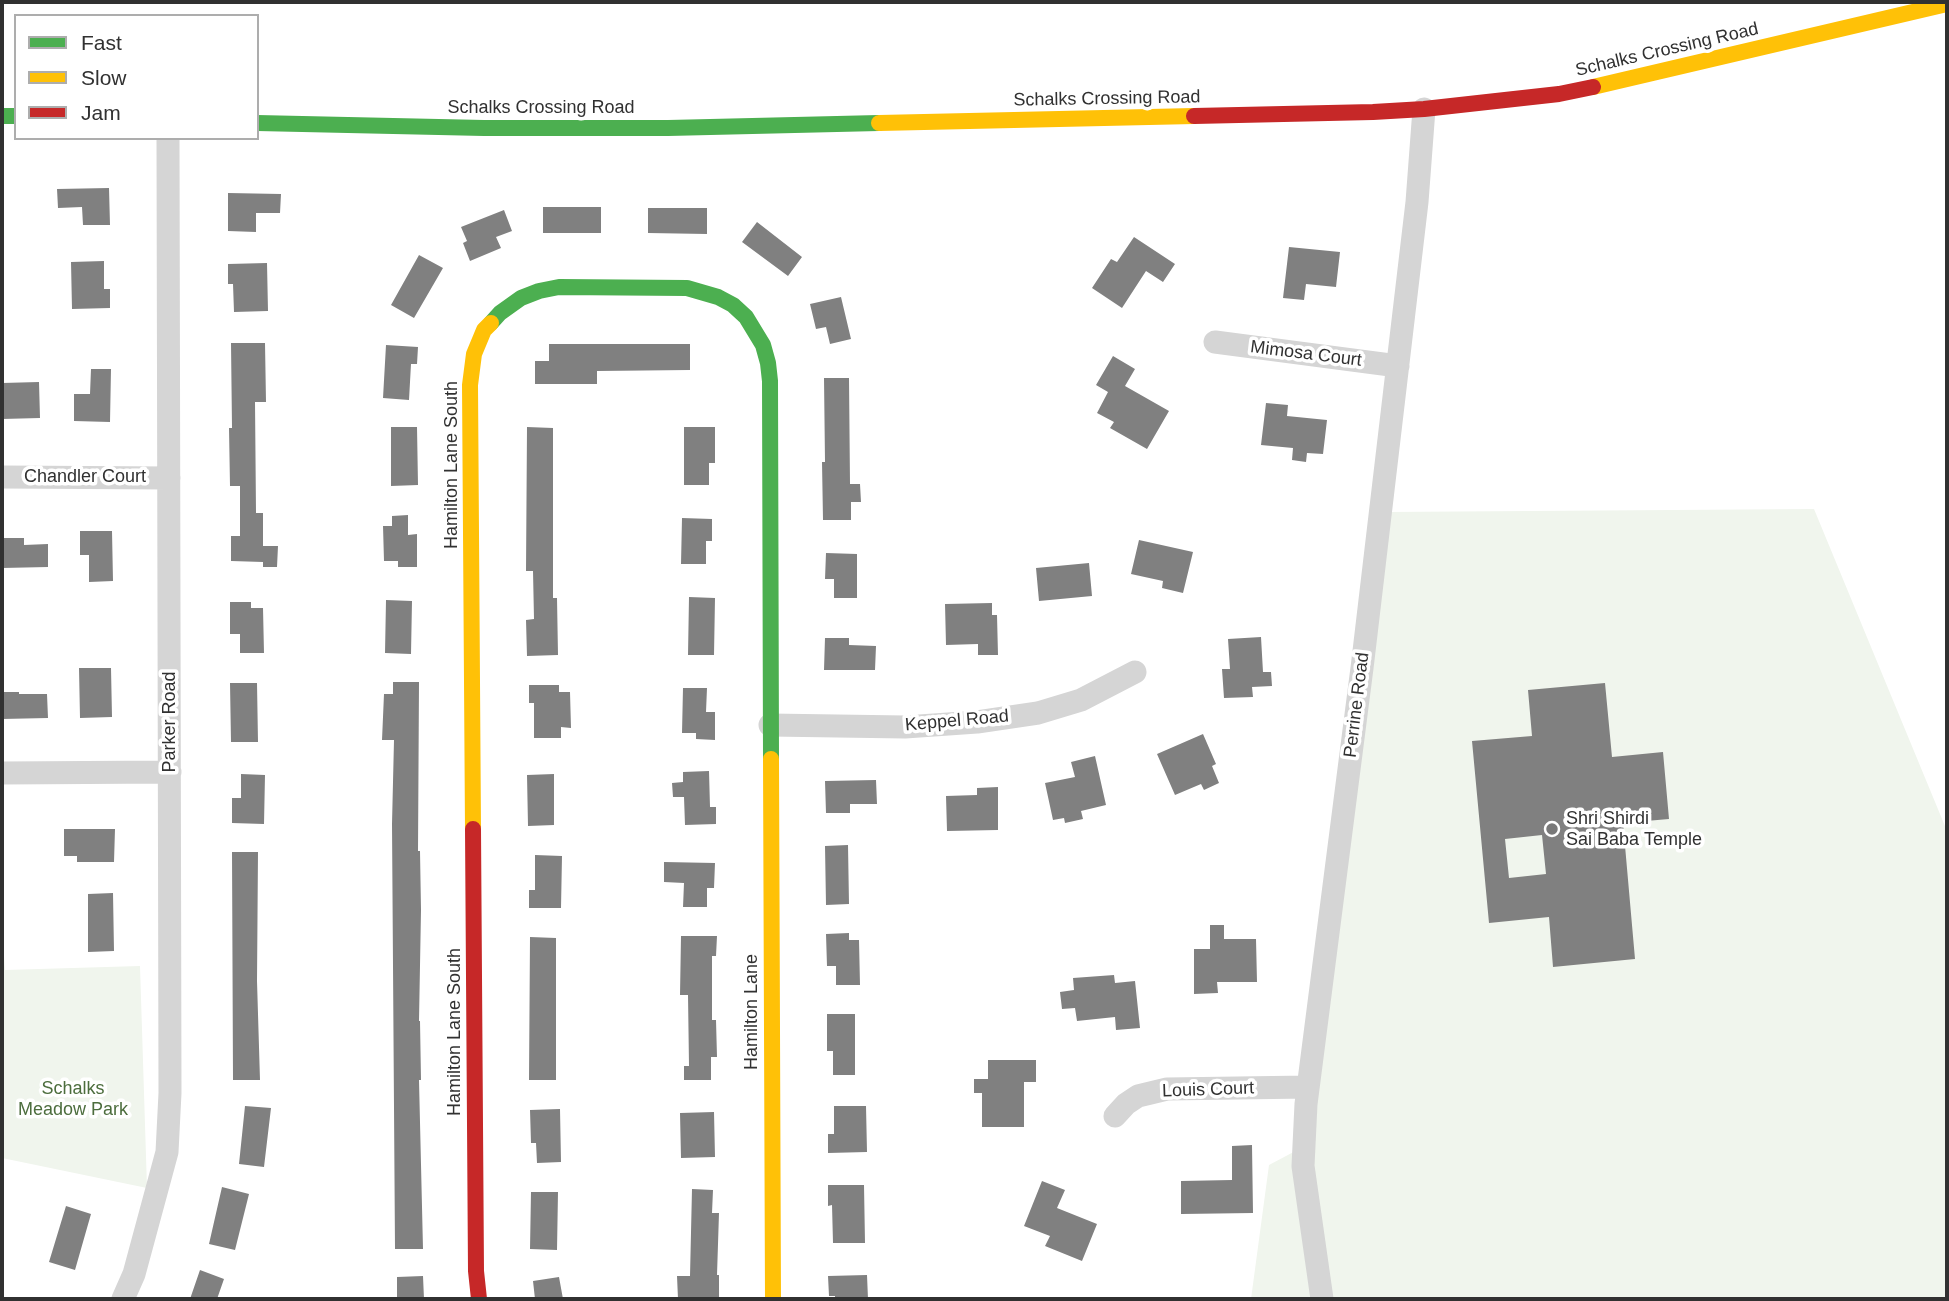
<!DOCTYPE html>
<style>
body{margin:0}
#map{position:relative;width:1949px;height:1301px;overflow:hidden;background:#fff;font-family:Helvetica,sans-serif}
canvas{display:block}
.frame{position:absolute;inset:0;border:4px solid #313131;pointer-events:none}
.legend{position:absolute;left:14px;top:14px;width:245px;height:126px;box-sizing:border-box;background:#fff;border:2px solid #adadad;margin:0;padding:9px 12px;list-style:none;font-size:21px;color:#313131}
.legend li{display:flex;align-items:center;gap:14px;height:35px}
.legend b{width:35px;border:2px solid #adadad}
</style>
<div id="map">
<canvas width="1949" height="1301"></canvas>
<div class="frame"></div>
<ul class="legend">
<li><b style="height:9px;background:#4caf50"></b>Fast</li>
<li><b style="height:9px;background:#ffc107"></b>Slow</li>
<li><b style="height:9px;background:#c62828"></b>Jam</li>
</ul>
</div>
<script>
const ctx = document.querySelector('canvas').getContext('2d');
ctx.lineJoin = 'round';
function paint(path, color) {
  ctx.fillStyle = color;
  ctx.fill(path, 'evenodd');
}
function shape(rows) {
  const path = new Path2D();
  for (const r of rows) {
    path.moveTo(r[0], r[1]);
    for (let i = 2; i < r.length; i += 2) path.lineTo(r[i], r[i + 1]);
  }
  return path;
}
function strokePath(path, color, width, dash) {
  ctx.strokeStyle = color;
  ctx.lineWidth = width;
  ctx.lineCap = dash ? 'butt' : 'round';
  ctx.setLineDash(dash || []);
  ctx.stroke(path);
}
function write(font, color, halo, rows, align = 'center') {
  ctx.font = font + ' Helvetica,sans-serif';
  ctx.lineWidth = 7;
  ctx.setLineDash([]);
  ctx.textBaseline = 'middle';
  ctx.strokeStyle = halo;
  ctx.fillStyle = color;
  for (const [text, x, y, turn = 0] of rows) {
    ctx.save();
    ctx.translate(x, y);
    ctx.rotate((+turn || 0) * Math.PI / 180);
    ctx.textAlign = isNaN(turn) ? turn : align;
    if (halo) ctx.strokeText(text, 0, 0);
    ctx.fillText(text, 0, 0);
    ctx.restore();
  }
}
const green = shape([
 [1814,509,1947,831,1947,1299,1251,1299,1269,1165,1303,1147,1387,512],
 [2,928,5,970,140,966,147,1188,2,1158]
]);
const building = shape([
 [109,188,110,225,83,225,82,207,58,208,57,189],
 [228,193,281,194,280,213,256,213,256,232,228,231],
 [543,207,601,207,601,233,543,233],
 [648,208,707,208,707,234,648,233],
 [504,210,512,231,496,237,501,248,470,261,463,243,467,241,461,227],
 [757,222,802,257,788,276,742,242],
 [1134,237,1175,264,1163,282,1146,271,1122,308,1092,288,1111,259,1117,262],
 [1289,247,1340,252,1336,287,1306,284,1304,300,1283,298],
 [419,255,443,268,414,318,391,305],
 [104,261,104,289,110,289,110,308,72,309,71,262],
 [267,263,268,311,234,312,233,284,228,284,228,264],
 [841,297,851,339,830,344,826,327,816,329,810,304],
 [231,343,265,343,266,402,255,402,256,513,263,513,263,546,278,546,277,567,263,567,263,562,231,561,231,536,240,536,240,486,230,486,229,428,232,428],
 [549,344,690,344,690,370,597,371,597,384,535,384,535,361,549,361],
 [386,345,418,347,417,364,411,364,409,400,383,398],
 [1113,356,1135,369,1125,386,1169,411,1147,449,1110,428,1114,422,1097,413,1108,392,1096,385],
 [91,369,111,369,110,422,74,421,74,394,90,394],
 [824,378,849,378,850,484,860,484,861,502,851,502,851,520,823,520,822,462,825,462],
 [39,382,40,418,2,419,2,383],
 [1266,403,1288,405,1287,416,1327,420,1323,454,1307,453,1306,462,1292,460,1293,448,1261,445],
 [391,427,417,427,418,485,391,486],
 [527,427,553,428,553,598,557,598,558,655,527,656,526,620,534,619,533,571,526,571],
 [684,427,715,427,715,463,709,463,709,485,684,485],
 [408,515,408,535,417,534,417,567,398,567,398,561,384,561,383,526,392,526,392,516],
 [682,518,712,519,712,541,706,541,706,564,681,564],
 [80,531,112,531,113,581,89,582,89,555,80,555],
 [2,538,24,538,24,545,48,544,48,567,2,568],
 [1139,540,1193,552,1183,593,1162,588,1163,581,1131,574],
 [826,553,857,554,857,598,834,598,834,579,825,579],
 [1089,563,1092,596,1039,601,1036,568],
 [689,597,715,598,714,655,688,655],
 [386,600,412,601,411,654,385,653],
 [230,602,251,602,251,608,263,608,264,653,240,653,240,634,230,634],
 [992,603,992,615,997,615,998,655,978,655,978,644,946,645,945,604],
 [1261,637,1263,672,1271,672,1272,686,1252,687,1253,697,1224,698,1222,669,1230,669,1228,639],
 [825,638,849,638,849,645,876,646,875,670,824,670],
 [79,668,111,668,112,717,80,718],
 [393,682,419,682,418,851,420,851,421,910,419,1021,420,1021,421,1080,419,1080,423,1249,395,1249,392,824,394,740,382,740,384,694,393,694],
 [230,683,257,683,258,742,231,742],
 [1605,683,1612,757,1663,752,1669,819,1623,823,1635,959,1553,967,1549,917,1489,923,1472,741,1532,736,1528,690],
 [1542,835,1546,874,1509,878,1505,839],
 [529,685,559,685,559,692,570,692,571,728,561,727,561,738,534,738,534,703,529,703],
 [683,688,707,688,706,712,715,712,715,740,696,739,696,733,682,733],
 [2,692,19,692,19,694,47,694,48,718,2,719],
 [1203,734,1216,764,1212,766,1219,783,1204,790,1201,784,1175,795,1157,754],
 [1095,756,1106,805,1081,811,1083,819,1065,823,1064,818,1053,820,1045,783,1075,777,1071,762],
 [709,771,710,807,716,807,716,824,685,825,684,797,673,797,672,783,683,782,683,772],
 [241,774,265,775,264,824,232,823,232,798,241,798],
 [554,774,554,825,528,826,527,775],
 [876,780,877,804,850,804,850,813,826,813,825,781],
 [998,787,998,830,947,831,946,796,977,795,977,788],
 [64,829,115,829,114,862,77,862,77,856,64,856],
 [848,845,849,904,826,905,825,846],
 [232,852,258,852,257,981,260,1080,233,1080],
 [535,855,562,856,561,908,529,908,529,890,535,890],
 [664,862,715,863,714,888,707,888,707,907,683,907,684,883,664,882],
 [113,893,114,951,88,952,88,894],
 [1210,925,1224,925,1224,939,1256,939,1257,982,1217,982,1218,993,1194,994,1194,949,1210,949],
 [849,933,849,940,859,940,860,985,836,985,836,966,827,966,826,934],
 [681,936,717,936,716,956,712,956,712,1020,716,1020,717,1057,711,1057,711,1080,684,1080,684,1066,689,1066,688,995,680,995],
 [530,937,556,938,556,1080,529,1080],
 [1114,975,1115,983,1135,981,1140,1028,1116,1030,1115,1017,1077,1021,1075,1008,1062,1009,1060,992,1074,990,1073,978],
 [827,1014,855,1014,855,1075,833,1075,833,1051,827,1051],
 [988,1060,1036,1060,1036,1082,1024,1082,1024,1127,982,1127,982,1093,974,1093,974,1079,988,1079],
 [245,1106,271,1108,264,1167,239,1164],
 [834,1106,866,1106,867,1152,828,1153,828,1134,834,1134],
 [560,1109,561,1162,537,1163,536,1143,531,1143,530,1110],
 [714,1112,715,1157,681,1158,680,1113],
 [1252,1145,1253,1213,1181,1214,1181,1181,1232,1180,1232,1146],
 [1042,1181,1065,1190,1057,1208,1097,1224,1082,1261,1045,1246,1050,1236,1024,1226],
 [828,1185,864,1185,865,1243,833,1243,832,1205,828,1206],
 [222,1187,249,1194,235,1250,209,1244],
 [692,1189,713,1190,712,1213,719,1213,717,1275,719,1275,719,1297,712,1297,712,1299,678,1299,677,1276,690,1276],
 [531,1192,558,1192,557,1250,530,1249],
 [66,1206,91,1214,75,1270,49,1262],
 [200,1270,224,1279,217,1299,190,1299],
 [867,1275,868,1299,835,1299,835,1296,829,1296,828,1276],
 [423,1276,424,1299,397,1299,397,1277],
 [559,1277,563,1299,535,1299,533,1281]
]);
const street = shape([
 [1215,342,1398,366],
 [2,477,169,478],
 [770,725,905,727,977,722,1038,713,1081,700,1135,672],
 [2,773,170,772],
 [1115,1116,1126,1104,1138,1096,1167,1089,1308,1087],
 [123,1299,134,1274,167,1152,170,1093,168,138],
 [1322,1299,1303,1166,1306,1104,1362,668,1417,202,1424,109]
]);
const fast = shape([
 [2,116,16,116],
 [257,123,484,128,668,128,879,123],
 [491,323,500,313,521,298,539,291,559,287,687,288,718,297,733,305,746,317,763,345,768,363,770,381,771,759]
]);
const slow = shape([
 [1593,87,1947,4],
 [879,123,1194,116],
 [771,759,773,1299],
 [473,829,470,385,474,354,484,330,491,323]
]);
const jam = shape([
 [1194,116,1373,112,1424,109,1559,94,1593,87],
 [473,829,476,1271,479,1299]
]);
const markers = [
 [1552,829,7,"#797979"]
];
const streetNames = [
 ["Schalks Crossing Road",1667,50,-13],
 ["Schalks Crossing Road",1107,99,-1],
 ["Schalks Crossing Road",541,108],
 ["Mimosa Court",1306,354,7],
 ["Hamilton Lane South",452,465,-90],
 ["Chandler Court",85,477],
 ["Perrine Road",1357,705,-83],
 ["Keppel Road",957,721,-5],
 ["Parker Road",170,722,-90],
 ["Hamilton Lane",752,1012,-90],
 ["Hamilton Lane South",455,1032,-90],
 ["Louis Court",1208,1090,-2]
];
const poiNames = [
 ["Shri Shirdi",1566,819],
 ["Sai Baba Temple",1566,840]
];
const parkNames = [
 ["Schalks",73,1089],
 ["Meadow Park",73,1110]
];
paint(green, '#f0f5ed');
paint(building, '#808080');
strokePath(street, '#d5d5d5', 23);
strokePath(fast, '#4caf50', 16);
strokePath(slow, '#ffc107', 16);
strokePath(jam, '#c62828', 16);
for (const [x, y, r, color] of markers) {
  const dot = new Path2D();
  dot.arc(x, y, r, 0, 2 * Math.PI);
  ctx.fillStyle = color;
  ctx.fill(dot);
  strokePath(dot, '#fff', 2.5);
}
write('18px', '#313131', '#fff', streetNames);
write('18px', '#313131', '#fff', poiNames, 'left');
write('18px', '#4c6d3d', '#fff', parkNames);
</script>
